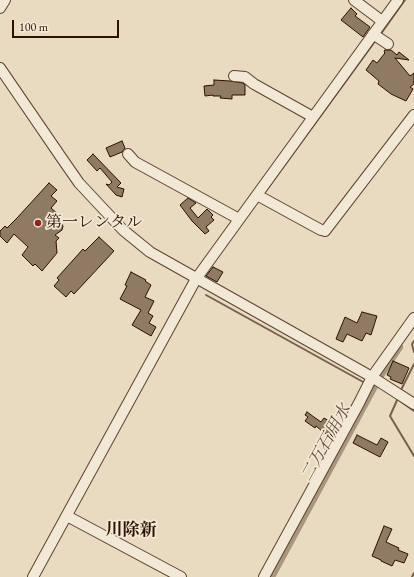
<!DOCTYPE html>
<meta charset="utf-8">
<style>
body{margin:0}
#map{position:relative;width:414px;height:577px;overflow:hidden;background:#e9dbbf;font-family:"EB Garamond",serif}
canvas{display:block}
.scale{position:absolute;left:12px;top:20px;width:107px;height:18px;box-sizing:border-box;border:2px solid #2d1000;border-top:0;padding-left:5px;font-size:12px;line-height:14px;white-space:nowrap;color:#2d1000;-webkit-text-stroke:3px #f1e8d5;paint-order:stroke}
</style>
<div id="map">
<canvas width="414" height="577"></canvas>
<div class="scale">100 m</div>
</div>
<script>
const ctx = document.querySelector('canvas').getContext('2d');
ctx.lineJoin = 'round';
function shape(rows) {
  const path = new Path2D();
  for (const r of rows) {
    path.moveTo(r[0], r[1]);
    for (let i = 2; i < r.length; i += 2) path.lineTo(r[i], r[i + 1]);
  }
  return path;
}
function strokePath(path, color, width, dash) {
  ctx.strokeStyle = color;
  ctx.lineWidth = width;
  ctx.lineCap = dash ? 'butt' : 'round';
  ctx.setLineDash(dash || []);
  ctx.stroke(path);
}
function paint(path, color) {
  ctx.fillStyle = color;
  ctx.fill(path, 'evenodd');
}
function write(font, color, halo, rows, align = 'center') {
  ctx.font = font + ' "EB Garamond","Noto Serif JP",serif';
  ctx.lineWidth = 3.5;
  ctx.setLineDash([]);
  ctx.textBaseline = 'middle';
  ctx.strokeStyle = halo;
  ctx.fillStyle = color;
  for (const [text, x, y, turn = 0] of rows) {
    ctx.save();
    ctx.translate(x, y);
    ctx.rotate((+turn || 0) * Math.PI / 180);
    ctx.textAlign = isNaN(turn) ? turn : align;
    if (halo) ctx.strokeText(text, 0, 0);
    ctx.fillText(text, 0, 0);
    ctx.restore();
  }
}
const stream = shape([
 [380,35,405,0],
 [263,195,376,40],
 [206,295,365,383],
 [414,341,412,344,414,352],
 [400,392,414,364],
 [398,398,390,416,414,456],
 [400,401,414,411],
 [412,577,414,573]
]);
const canal = shape([
 [271,577,379,377,399,347]
]);
const building = shape([
 [351,8,357,14,355,16,370,27,363,37,341,20,351,8],
 [385,50,391,50,397,55,399,52,409,60,395,58,410,76,414,73,414,84,410,87,413,89,406,101,391,94,378,84,379,81,366,70,373,60,377,63,385,53,384,52,385,50],
 [214,80,230,81,243,83,245,85,245,95,232,95,232,99,220,98,221,96,213,96,213,95,205,96,204,86,214,85,214,80],
 [122,141,125,148,122,152,110,157,106,148,122,141],
 [93,154,121,183,117,187,124,189,122,197,116,195,106,184,109,185,112,182,100,168,97,171,87,160,93,154],
 [49,183,57,190,51,196,57,201,51,208,59,215,59,220,63,226,62,230,55,235,59,238,56,241,57,253,42,271,35,264,33,266,22,255,28,247,14,234,7,243,0,236,0,231,5,226,7,228,17,218,49,183],
 [188,198,196,203,190,208,198,218,207,209,213,215,211,217,214,220,206,227,209,231,205,234,192,221,180,205,188,198],
 [99,237,114,251,74,294,71,291,66,297,54,286,59,280,57,278,83,249,85,251,99,237],
 [213,267,223,272,217,282,206,276,213,267],
 [131,272,146,280,145,281,151,285,145,297,154,301,148,313,153,316,149,323,156,327,151,336,132,325,141,310,120,299,127,286,125,285,131,272],
 [362,312,377,316,371,335,366,333,362,341,347,334,343,342,336,339,345,317,357,323,362,312],
 [393,361,409,368,402,384,390,379,391,377,387,375,393,361],
 [307,412,321,422,324,418,336,425,334,428,337,430,333,437,330,434,328,436,316,426,315,428,305,421,308,417,305,415,307,412],
 [357,435,377,445,381,438,388,442,380,457,353,443,357,435],
 [384,526,392,529,386,542,399,548,398,550,408,554,404,563,395,560,392,566,381,561,381,560,372,556,384,526]
]);
const minor = shape([
 [354,0,382,21],
 [0,8,5,0],
 [373,34,388,44],
 [0,68,63,160,79,183,123,230,150,252,372,377,414,404],
 [234,76,245,77,254,84,313,117],
 [128,154,135,162,239,219],
 [257,195,321,230,325,231,414,115],
 [67,516,181,577],
 [33,577,196,279,398,0],
 [264,577,359,403,372,377,414,318]
]);
const markers = [
 [38,223,4,"#8f2418"]
];
const poiNames = [
 ["第一レンタル",46,223]
];
const waterNames = [
 ["二万石用水",326,443,-61]
];
const neighbourhoodNames = [
 ["川除新",131,530]
];
strokePath(stream, '#77604c', 2);
strokePath(canal, '#a9967e', 8);
paint(building, '#8f7a63');
strokePath(building, '#2d1000', 1);
strokePath(minor, '#5c4330', 12);
strokePath(minor, '#f1e8d5', 10);
for (const [x, y, r, color] of markers) {
  const dot = new Path2D();
  dot.arc(x, y, r, 0, 2 * Math.PI);
  ctx.fillStyle = color;
  ctx.fill(dot);
  strokePath(dot, '#f1e8d5', 1.5);
}
write('16px', '#2d1000', '#f1e8d5', poiNames, 'left');
write('italic 17px', '#654c39', '#f1e8d5', waterNames);
write('bold 17px', '#2d1000', '#f1e8d5', neighbourhoodNames);
</script>
